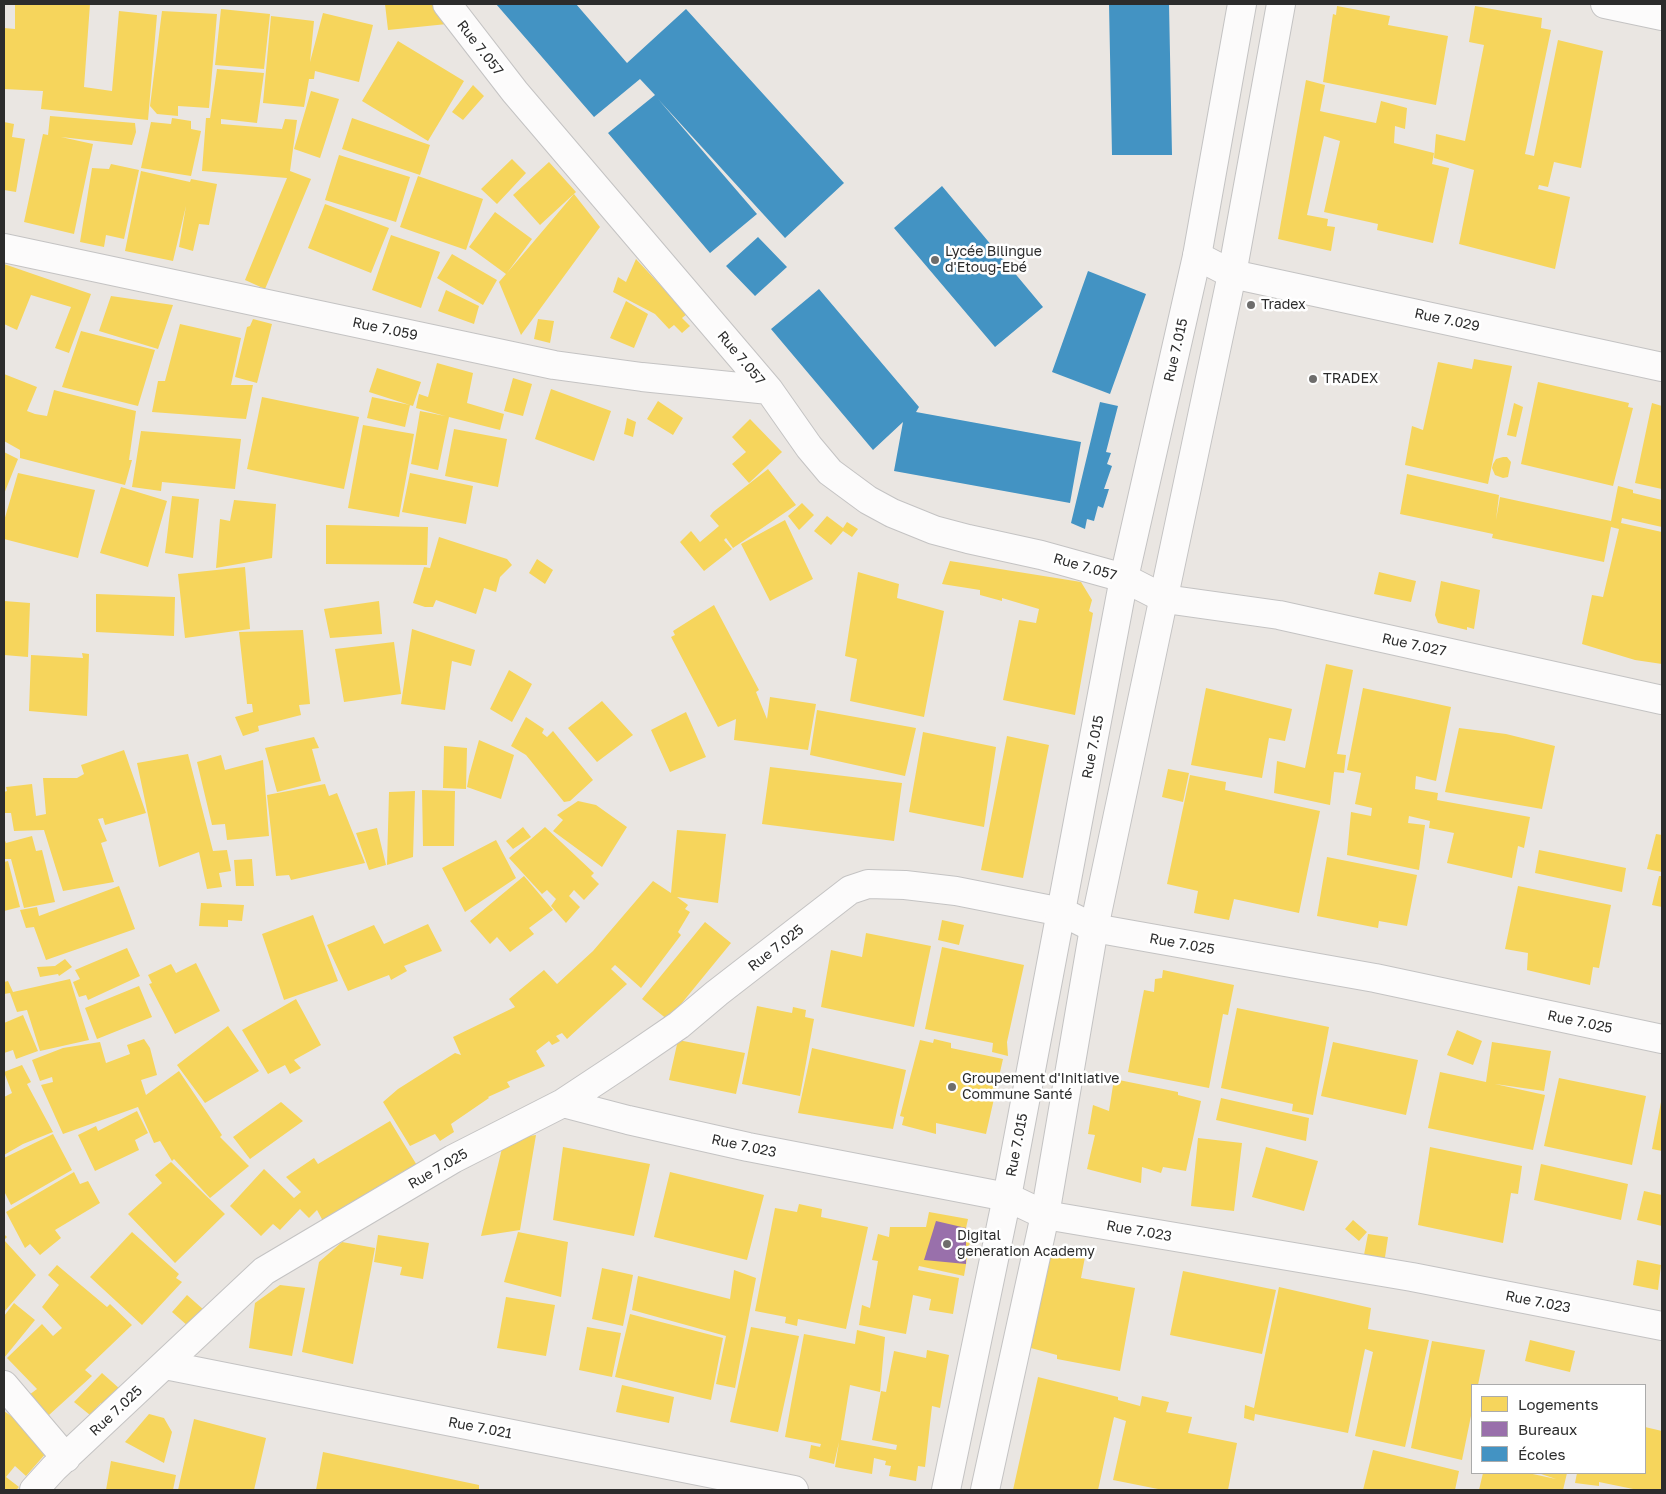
<!DOCTYPE html>
<meta charset="utf-8">
<style>
body{margin:0}
#map{position:relative;width:1666px;height:1494px;overflow:hidden;background:#eae6e2;font-family:"Golos Text",sans-serif}
canvas{display:block}
.frame{position:absolute;inset:0;border:5px solid #2c2c2c;pointer-events:none}
.legend{position:absolute;left:1471px;top:1384px;width:175px;height:90px;box-sizing:border-box;background:#fff;border:1px solid #ababab;margin:0;padding:6px 9px;list-style:none;font-size:15px;color:#2c2c2c}
.legend li{display:flex;align-items:center;gap:10px;height:25px}
.legend b{width:25px;border:1px solid #ababab}
</style>
<div id="map">
<canvas width="1666" height="1494"></canvas>
<div class="frame"></div>
<ul class="legend">
<li><b style="height:14px;background:#f6d55c"></b>Logements</li>
<li><b style="height:14px;background:#9970ab"></b>Bureaux</li>
<li><b style="height:14px;background:#4393c3"></b>Écoles</li>
</ul>
</div>
<script>
const ctx = document.querySelector('canvas').getContext('2d');
ctx.lineJoin = 'round';
function paint(path, color) {
  ctx.fillStyle = color;
  ctx.fill(path, 'evenodd');
}
function shape(rows) {
  const path = new Path2D();
  for (const r of rows) {
    path.moveTo(r[0], r[1]);
    for (let i = 2; i < r.length; i += 2) path.lineTo(r[i], r[i + 1]);
  }
  return path;
}
function strokePath(path, color, width, dash) {
  ctx.strokeStyle = color;
  ctx.lineWidth = width;
  ctx.lineCap = dash ? 'butt' : 'round';
  ctx.setLineDash(dash || []);
  ctx.stroke(path);
}
function write(font, color, halo, rows, align = 'center') {
  ctx.font = font + ' "Golos Text",sans-serif';
  ctx.lineWidth = 5;
  ctx.setLineDash([]);
  ctx.textBaseline = 'middle';
  ctx.strokeStyle = halo;
  ctx.fillStyle = color;
  for (const [text, x, y, turn = 0] of rows) {
    ctx.save();
    ctx.translate(x, y);
    ctx.rotate((+turn || 0) * Math.PI / 180);
    ctx.textAlign = isNaN(turn) ? turn : align;
    if (halo) ctx.strokeText(text, 0, 0);
    ctx.fillText(text, 0, 0);
    ctx.restore();
  }
}
const homes = shape([
 [15,4,90,4,84,87,112,91,119,11,157,15,148,120,41,109,43,91,4,89,4,28,15,29],
 [385,4,435,4,447,24,388,30],
 [1337,6,1390,16,1388,25,1448,36,1436,105,1323,82,1333,14,1336,15],
 [1475,6,1542,18,1541,28,1551,30,1525,154,1534,156,1558,40,1603,51,1581,168,1554,162,1548,187,1539,185,1538,189,1570,197,1555,269,1459,244,1474,170,1434,158,1436,134,1465,141,1484,45,1469,42],
 [221,9,270,14,264,69,215,65],
 [162,11,217,14,209,108,178,106,178,116,157,114,150,106],
 [323,13,373,25,359,82,315,71,314,79,309,79,304,107,263,103,271,16,314,21,310,62],
 [398,41,464,81,428,141,362,101],
 [217,69,264,73,257,123,221,119,221,124,282,129,285,119,297,120,290,171,311,179,265,289,245,280,287,178,202,171,206,118,210,118],
 [1306,80,1325,85,1320,111,1324,112,1376,123,1381,101,1407,108,1405,129,1395,126,1394,143,1434,153,1432,164,1449,168,1433,243,1377,230,1378,224,1324,212,1340,141,1324,136,1307,215,1328,219,1327,226,1335,227,1331,251,1278,239],
 [473,85,484,96,463,120,452,112],
 [311,91,339,99,320,158,294,149],
 [50,116,135,123,136,132,132,145,61,137,93,144,74,234,24,222,43,134,48,135],
 [172,118,191,121,191,129,201,131,191,176,141,168,151,122,171,124],
 [352,118,430,145,420,175,342,149],
 [4,122,14,124,12,137,25,139,16,192,4,190],
 [339,155,410,177,396,222,325,200],
 [512,159,526,173,497,204,481,189],
 [549,162,576,192,540,225,513,195],
 [111,164,139,170,124,239,106,235,104,247,80,242,92,168,109,169],
 [141,171,190,182,191,179,217,184,209,225,199,224,193,251,179,247,186,206,173,261,125,251],
 [418,176,483,199,466,250,400,227],
 [574,194,600,227,521,335,499,282,506,274,469,247,495,212,532,239,507,273],
 [325,204,389,228,371,273,308,248],
 [391,235,440,252,421,308,372,290],
 [452,254,497,280,483,305,437,278],
 [636,259,687,314,682,318,690,326,682,333,674,325,669,329,655,314,613,292,618,277,626,282],
 [4,264,91,294,69,353,55,348,71,307,31,295,17,330,4,324],
 [446,290,479,306,474,324,438,311],
 [111,296,173,305,158,349,99,331],
 [626,301,648,314,634,348,610,338],
 [253,319,272,324,257,383,235,377,247,327,250,326],
 [538,319,554,321,550,343,534,339],
 [180,324,241,338,231,385,253,385,246,419,152,412,158,381,165,381],
 [81,331,155,350,138,406,62,387],
 [1474,359,1512,366,1488,484,1405,465,1412,426,1423,430,1438,362,1472,369],
 [437,363,473,373,467,403,504,414,500,430,449,417,438,470,411,464,420,411,445,416,416,408,419,394,428,397],
 [377,368,421,382,413,406,369,392],
 [4,374,37,387,27,411,35,414,47,416,54,390,136,411,129,460,132,460,125,485,20,458,20,450,4,441],
 [513,378,532,384,523,416,504,411],
 [1538,382,1629,403,1628,407,1633,408,1613,486,1521,464],
 [551,389,611,411,594,461,535,439],
 [262,397,359,417,344,489,247,469],
 [372,397,410,405,405,427,367,418],
 [658,401,683,418,673,435,647,419],
 [1514,403,1523,407,1516,437,1507,435],
 [1652,403,1662,406,1662,489,1635,483],
 [627,418,636,422,633,437,624,434],
 [750,419,782,452,749,483,732,464,746,452,732,437],
 [363,425,414,434,399,517,348,508],
 [454,429,507,439,498,487,445,476],
 [141,431,241,439,235,489,162,482,161,491,132,487],
 [4,452,18,459,4,494],
 [1503,457,1507,457,1511,462,1508,477,1503,478,1495,475,1492,468,1493,464,1496,459],
 [768,469,796,505,733,548,726,538,724,540,732,549,704,571,680,542,691,531,700,542,719,526,710,516,713,512],
 [18,473,95,490,78,558,4,539,4,521],
 [410,473,473,486,466,524,402,512],
 [1407,474,1499,495,1496,520,1500,497,1611,521,1618,486,1633,490,1633,493,1662,500,1662,527,1622,518,1621,523,1662,532,1662,664,1635,660,1582,644,1592,595,1603,597,1619,529,1611,527,1604,562,1492,538,1493,534,1400,514],
 [121,487,167,501,148,567,100,553],
 [172,496,199,499,193,558,165,553],
 [234,500,276,504,272,558,216,568,220,519,230,521],
 [802,503,814,515,799,530,788,516],
 [827,516,843,528,847,522,858,529,852,537,843,531,831,545,814,531],
 [785,520,813,579,770,601,741,544],
 [326,525,428,527,427,565,326,564],
 [439,537,507,559,512,565,500,577,496,592,484,588,476,614,436,600,433,607,425,607,413,603,424,567,430,568],
 [537,559,553,570,545,584,529,573],
 [950,561,1081,582,1092,600,1089,611,1093,613,1075,715,1003,700,1019,620,1036,623,1039,609,1002,598,1002,601,980,595,980,590,942,584],
 [245,567,250,629,185,638,178,574],
 [858,572,899,584,897,598,944,611,924,717,850,701,857,659,845,656],
 [1379,572,1416,581,1411,602,1374,594],
 [1441,581,1480,590,1474,629,1467,627,1467,630,1438,623,1435,615],
 [96,594,175,597,174,636,96,632],
 [4,601,30,603,28,657,4,655],
 [379,601,382,634,330,638,324,609],
 [714,605,759,690,756,692,767,719,770,697,816,704,808,750,734,740,736,719,718,727,671,637,675,635,673,631],
 [412,629,475,650,471,666,452,661,445,710,401,704],
 [303,630,310,704,299,705,301,715,258,726,259,731,243,736,235,717,253,712,252,704,247,704,239,632],
 [394,642,401,694,344,702,335,649],
 [82,653,89,654,87,716,29,711,31,655,83,658],
 [1326,664,1353,670,1337,754,1346,755,1344,773,1334,772,1330,805,1274,793,1277,761,1305,768],
 [509,670,532,684,512,722,490,709],
 [1206,688,1292,709,1285,741,1269,738,1262,778,1191,765],
 [1363,688,1451,707,1436,781,1416,776,1415,789,1438,793,1437,800,1530,817,1524,848,1518,846,1512,878,1447,863,1454,833,1429,828,1430,821,1409,816,1408,823,1425,825,1419,870,1347,855,1351,812,1371,816,1372,808,1355,804,1361,773,1347,770],
 [602,701,633,735,597,762,568,728],
 [817,710,916,728,905,776,810,755],
 [686,712,706,757,670,772,651,730],
 [526,717,544,729,542,733,547,737,553,731,593,780,570,801,564,802,526,755,511,746],
 [1459,728,1506,734,1555,746,1542,809,1445,792],
 [923,732,996,747,984,827,909,812],
 [1007,736,1049,745,1023,878,981,870],
 [314,737,319,748,312,749,321,781,277,792,265,748],
 [479,740,514,755,501,799,467,787,469,776],
 [444,746,467,748,466,789,443,788],
 [124,750,146,813,105,825,103,818,98,819,107,841,101,843,114,882,63,891,44,830,14,831,11,813,4,813,4,792,7,791,6,787,32,784,36,816,46,814,43,778,77,778,84,774,81,765],
 [188,754,213,851,227,850,231,871,219,873,222,887,207,889,199,852,159,867,137,763],
 [221,755,225,770,263,760,269,836,227,840,225,824,212,825,197,762],
 [770,767,902,783,894,841,762,824],
 [1168,769,1189,773,1183,802,1162,797],
 [1190,775,1226,782,1225,790,1320,811,1299,913,1234,899,1229,920,1194,913,1198,891,1167,884],
 [325,784,329,796,337,793,365,863,291,880,289,875,276,876,267,795],
 [422,790,455,791,454,846,423,846],
 [415,791,413,857,387,865,389,792],
 [578,801,596,805,627,827,602,867,553,831,563,820,557,815],
 [523,827,531,837,513,849,506,841],
 [545,827,594,873,591,876,599,884,584,900,574,890,569,896,580,907,566,923,551,906,556,899,547,890,542,894,509,858],
 [377,828,386,865,369,870,356,833],
 [677,830,726,834,718,903,677,897,688,905,685,909,690,912,678,932,681,935,641,988,615,965,611,969,627,984,567,1039,562,1033,556,1036,560,1041,552,1045,549,1041,536,1051,545,1066,507,1082,510,1087,488,1097,489,1098,451,1124,454,1132,440,1141,435,1134,410,1146,383,1102,398,1089,455,1053,461,1055,453,1037,515,1007,509,999,544,970,557,984,593,951,653,881,671,893],
 [1656,834,1662,835,1662,872,1647,869],
 [32,836,36,851,42,850,55,902,24,908,11,859,4,859,4,838,6,843],
 [496,840,516,878,465,912,442,868],
 [1539,850,1626,868,1622,892,1535,873],
 [1327,857,1417,875,1407,926,1379,921,1378,928,1317,916],
 [252,859,254,886,236,886,234,860],
 [8,861,20,907,4,911,4,862],
 [524,876,553,910,529,928,534,934,510,952,497,937,490,944,470,921],
 [1659,876,1662,876,1662,907,1652,905],
 [119,886,135,929,46,960,34,927,26,928,20,910,37,907,39,916],
 [1518,886,1611,905,1599,968,1593,967,1590,985,1527,970,1528,953,1505,949],
 [201,903,244,905,242,921,228,920,228,927,199,926],
 [313,915,338,981,284,1000,262,934],
 [942,920,964,925,959,945,938,940],
 [705,922,731,943,668,1020,642,999],
 [428,924,442,951,404,966,407,971,391,980,389,975,348,991,327,945,374,925,384,944],
 [866,933,931,946,914,1027,821,1007,831,950,862,957],
 [942,947,1024,965,1007,1042,1008,1056,992,1052,993,1043,925,1029],
 [127,948,140,976,88,1000,86,995,79,997,73,982,80,979,75,970],
 [65,959,72,967,59,976,58,974,40,977,37,967,55,966],
 [196,963,220,1011,175,1034,149,984,152,983,148,975,171,964,176,973],
 [1163,970,1234,985,1228,1015,1223,1014,1209,1088,1128,1072,1144,990,1154,992,1155,979,1162,978],
 [70,979,89,1040,40,1051,27,1010,17,1012,10,993,4,994,4,982,8,981,13,992],
 [139,986,152,1017,97,1039,85,1008],
 [296,999,321,1045,294,1060,301,1068,290,1074,285,1065,268,1074,242,1030],
 [757,1006,792,1013,793,1007,806,1010,805,1017,814,1019,800,1096,742,1084],
 [1237,1008,1329,1027,1313,1115,1292,1111,1293,1104,1221,1088],
 [23,1015,38,1051,16,1059,13,1050,4,1053,4,1023],
 [228,1026,259,1071,205,1103,177,1065],
 [1457,1030,1482,1041,1473,1065,1447,1055],
 [144,1039,150,1048,157,1075,141,1080,146,1095,179,1071,222,1135,220,1137,249,1166,210,1198,174,1159,172,1161,160,1141,154,1143,138,1107,63,1134,41,1085,53,1082,52,1077,40,1081,32,1060,63,1048,100,1042,106,1063,130,1054,127,1045],
 [934,1039,951,1043,951,1048,1003,1059,986,1134,936,1123,936,1134,902,1125,904,1117,900,1116,920,1040,933,1043],
 [678,1040,745,1053,736,1094,669,1080],
 [1333,1042,1418,1060,1406,1115,1321,1096],
 [1492,1042,1551,1051,1544,1091,1495,1084,1545,1095,1533,1150,1428,1128,1440,1072,1486,1082],
 [812,1048,906,1070,893,1129,798,1113],
 [22,1065,31,1082,27,1084,53,1132,23,1144,4,1155,4,1097,12,1093,4,1072],
 [1559,1078,1646,1096,1632,1165,1544,1146],
 [1114,1079,1178,1092,1178,1095,1201,1101,1186,1171,1163,1167,1161,1173,1142,1167,1141,1183,1087,1169,1095,1135,1088,1134,1093,1105,1109,1111],
 [1221,1098,1309,1118,1306,1141,1216,1120],
 [281,1102,303,1121,250,1159,233,1137],
 [1661,1102,1662,1102,1662,1151,1652,1149],
 [137,1111,148,1133,135,1140,139,1150,95,1171,78,1135,96,1126,98,1131],
 [390,1121,418,1167,324,1223,317,1210,309,1218,300,1209,280,1230,273,1224,261,1236,230,1206,264,1169,294,1198,301,1192,286,1177,314,1158,318,1164],
 [53,1134,72,1170,11,1205,4,1191,4,1158],
 [536,1135,520,1230,481,1236,504,1140],
 [1198,1138,1242,1143,1234,1211,1191,1206],
 [563,1147,650,1164,634,1236,553,1220],
 [1266,1147,1318,1161,1304,1211,1252,1197],
 [1430,1147,1522,1166,1518,1194,1511,1193,1503,1243,1418,1225],
 [171,1162,225,1214,175,1263,128,1214,162,1183,155,1175],
 [1541,1164,1628,1184,1621,1220,1534,1200],
 [74,1172,80,1184,88,1181,100,1203,55,1230,61,1238,40,1255,30,1244,25,1248,6,1212],
 [670,1172,764,1195,747,1260,654,1237],
 [1644,1191,1662,1195,1662,1226,1637,1220],
 [799,1204,822,1209,821,1217,868,1227,846,1329,798,1319,797,1326,785,1323,786,1317,755,1311,775,1208,797,1212],
 [929,1212,968,1219,966,1228,972,1230,964,1276,919,1266,918,1270,959,1278,953,1314,929,1310,931,1299,913,1295,906,1334,859,1325,862,1305,870,1308,878,1261,872,1260,878,1234,889,1237,890,1227,926,1227],
 [1353,1220,1367,1232,1359,1241,1345,1229],
 [132,1232,179,1274,176,1278,182,1282,142,1325,90,1277],
 [518,1232,568,1242,561,1297,504,1282],
 [4,1234,7,1237,4,1240,36,1275,4,1312],
 [1368,1234,1388,1237,1384,1264,1363,1260],
 [378,1235,429,1243,423,1279,400,1275,402,1267,374,1262],
 [342,1242,375,1248,353,1364,302,1352,319,1262],
 [1047,1251,1085,1257,1081,1278,1135,1288,1120,1371,1057,1359,1057,1355,1027,1347],
 [1637,1260,1661,1265,1658,1290,1633,1285],
 [57,1265,107,1307,110,1304,132,1325,85,1370,92,1376,49,1415,29,1395,37,1389,7,1358,42,1324,53,1336,62,1328,42,1307,59,1285,48,1275],
 [602,1268,633,1275,623,1326,592,1319],
 [734,1270,756,1278,735,1388,716,1384,726,1336,632,1310,638,1276,730,1299],
 [1183,1271,1276,1290,1262,1354,1170,1335],
 [280,1285,305,1288,292,1356,249,1348,255,1303],
 [1279,1287,1371,1308,1368,1329,1429,1340,1405,1447,1355,1436,1373,1352,1365,1349,1348,1433,1255,1414,1254,1421,1244,1418,1245,1405,1254,1408],
 [187,1295,204,1310,188,1326,172,1312],
 [506,1297,555,1305,546,1356,497,1348],
 [14,1303,35,1320,4,1358,4,1316],
 [630,1314,723,1338,711,1400,615,1377],
 [587,1327,621,1333,612,1377,579,1370],
 [751,1327,799,1336,778,1432,730,1422],
 [857,1330,885,1337,880,1392,850,1385,841,1440,896,1450,897,1445,872,1440,881,1391,886,1392,894,1351,926,1358,927,1350,949,1355,940,1408,932,1406,925,1467,918,1466,916,1481,889,1476,891,1466,885,1465,886,1461,874,1458,872,1474,835,1467,839,1442,834,1464,809,1458,811,1445,820,1447,821,1444,785,1437,804,1334,855,1344],
 [1530,1340,1575,1351,1570,1372,1525,1361],
 [1432,1341,1485,1350,1478,1385,1472,1385,1472,1411,1462,1460,1411,1448],
 [102,1373,120,1389,106,1407,101,1403,90,1415,74,1402],
 [1038,1377,1118,1397,1118,1400,1140,1406,1142,1396,1169,1402,1166,1412,1192,1417,1188,1433,1237,1443,1228,1490,1163,1490,1113,1480,1126,1421,1114,1417,1098,1490,1013,1490],
 [622,1385,674,1397,669,1423,616,1412],
 [4,1411,32,1431,47,1452,26,1476,15,1466,6,1477,19,1487,16,1490,4,1490],
 [149,1414,164,1418,172,1432,164,1463,125,1442],
 [194,1419,266,1438,254,1490,178,1490],
 [1645,1427,1662,1431,1662,1490,1638,1490,1599,1482,1599,1486,1575,1483,1577,1473,1645,1473],
 [1373,1450,1459,1471,1455,1490,1363,1490],
 [323,1452,479,1485,479,1490,316,1490],
 [111,1461,176,1475,173,1490,106,1490],
 [1483,1473,1528,1473,1556,1479,1538,1473,1567,1473,1563,1490,1479,1490]
]);
const offices = shape([
 [936,1221,966,1228,966,1264,924,1260]
]);
const schools = shape([
 [496,4,576,4,627,63,686,9,844,183,785,238,658,99,757,214,710,253,608,133,655,95,640,79,594,117],
 [1109,4,1169,4,1172,155,1112,155],
 [942,186,1043,307,995,347,894,228],
 [758,237,787,267,755,296,726,266],
 [1088,271,1146,294,1110,394,1052,372],
 [819,289,919,407,916,412,1081,442,1070,503,894,471,903,422,873,450,771,329],
 [1100,402,1118,406,1106,452,1111,453,1107,464,1112,466,1104,489,1109,489,1103,508,1098,506,1094,521,1087,519,1085,529,1071,523]
]);
const minor = shape([
 [447,4,515,92,769,390,809,447,830,472,868,500,892,513,934,530,968,539,1041,555,1124,578,1165,599,1279,615,1662,700],
 [1605,4,1662,16],
 [4,248,554,365,642,377,769,390],
 [1197,256,1232,274,1662,367],
 [563,1103,628,1120,748,1147,1007,1197,1045,1215,1412,1277,1662,1326],
 [165,1365,794,1490],
 [4,1385,66,1458],
 [34,1490,54,1468,264,1271,453,1159,563,1103,622,1064,679,1025,717,993,850,890,868,884,905,885,956,891,1062,912,1094,928,1375,978,1662,1039]
]);
const secondary = shape([
 [946,1490,1007,1197,1124,578,1197,256,1242,4],
 [985,1490,1045,1215,1094,928,1232,274,1281,4]
]);
const markers = [
 [935,260,5,"#6e6d6c"],
 [1251,305,5,"#6e6d6c"],
 [1313,379,5,"#6e6d6c"],
 [952,1087,5,"#6e6d6c"],
 [947,1244,5,"#6e6d6c"]
];
const streetNames = [
 ["Rue 7.057",480,48,52],
 ["Rue 7.029",1447,320,12],
 ["Rue 7.059",385,329,12],
 ["Rue 7.015",1176,350,-77],
 ["Rue 7.057",741,358,50],
 ["Rue 7.057",1085,567,16],
 ["Rue 7.027",1414,645,12],
 ["Rue 7.015",1093,747,-79],
 ["Rue 7.025",1182,944,10],
 ["Rue 7.025",776,948,-38],
 ["Rue 7.025",1580,1022,12],
 ["Rue 7.015",1017,1145,-79],
 ["Rue 7.023",744,1146,12],
 ["Rue 7.025",438,1169,-30],
 ["Rue 7.023",1139,1231,10],
 ["Rue 7.023",1538,1302,11],
 ["Rue 7.025",116,1411,-43],
 ["Rue 7.021",480,1428,11]
];
const poiNames = [
 ["Lycée Bilingue",945,252],
 ["d'Etoug-Ebé",945,268],
 ["Tradex",1261,305],
 ["TRADEX",1323,379],
 ["Groupement d'Initiative",962,1079],
 ["Commune Santé",962,1095],
 ["Digital",957,1236],
 ["generation Academy",957,1252]
];
paint(homes, '#f6d55c');
paint(offices, '#9970ab');
paint(schools, '#4393c3');
strokePath(minor, '#c4c3c3', 30);
strokePath(secondary, '#c4c3c3', 30);
strokePath(minor, '#fcfbfb', 28);
strokePath(secondary, '#fcfbfb', 28);
for (const [x, y, r, color] of markers) {
  const dot = new Path2D();
  dot.arc(x, y, r, 0, 2 * Math.PI);
  ctx.fillStyle = color;
  ctx.fill(dot);
  strokePath(dot, '#fff', 2);
}
write('14px', '#2c2c2c', '#fff', streetNames);
write('14px', '#2c2c2c', '#fff', poiNames, 'left');
</script>
